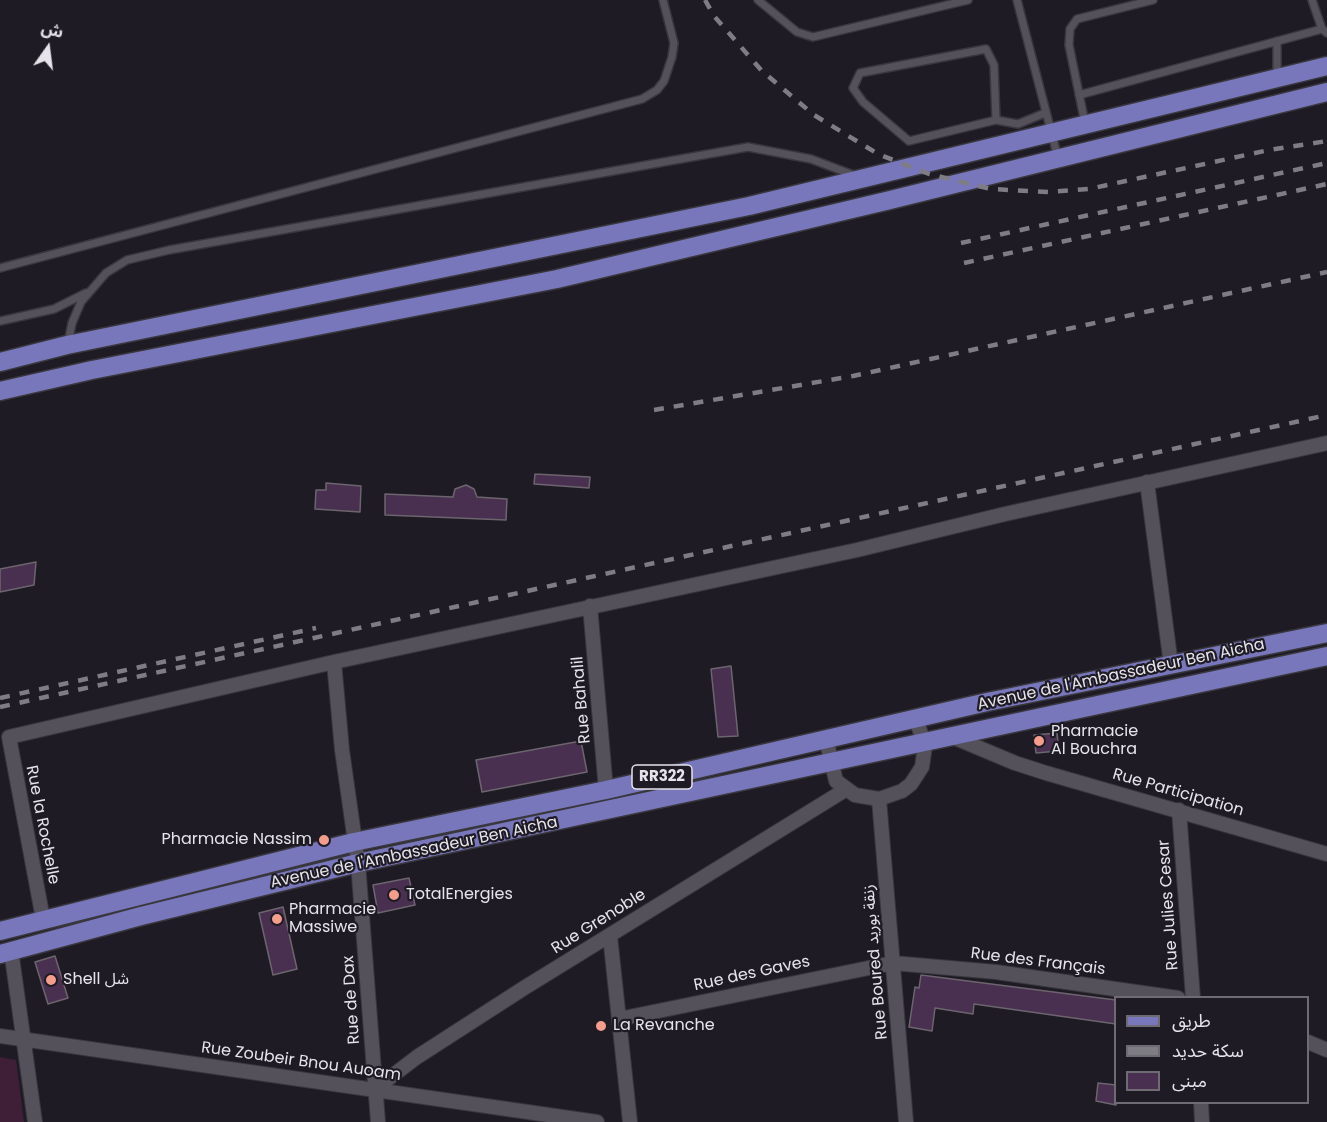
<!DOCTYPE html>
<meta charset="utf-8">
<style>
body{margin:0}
#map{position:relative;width:1327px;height:1122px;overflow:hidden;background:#1e1b24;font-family:Poppins,"Noto Sans Arabic",sans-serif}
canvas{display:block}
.legend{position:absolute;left:1114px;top:996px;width:195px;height:108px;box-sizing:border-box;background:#1e1b24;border:2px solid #6e6b73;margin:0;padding:8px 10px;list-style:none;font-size:18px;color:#e6e4ea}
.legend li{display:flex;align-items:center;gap:12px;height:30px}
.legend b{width:30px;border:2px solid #6e6b73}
.north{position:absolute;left:18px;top:18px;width:60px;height:60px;-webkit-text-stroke:4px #1e1b24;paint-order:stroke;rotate:14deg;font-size:16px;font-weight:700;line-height:24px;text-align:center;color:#e6e4ea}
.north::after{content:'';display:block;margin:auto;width:21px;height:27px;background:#e6e4ea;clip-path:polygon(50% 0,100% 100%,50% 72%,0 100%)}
</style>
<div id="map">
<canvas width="1327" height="1122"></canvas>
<ul class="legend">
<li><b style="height:8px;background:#7977bb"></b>طريق</li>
<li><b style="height:8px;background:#7f7d84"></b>سكة حديد</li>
<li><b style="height:16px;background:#493050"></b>مبنى</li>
</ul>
<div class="north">ش</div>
</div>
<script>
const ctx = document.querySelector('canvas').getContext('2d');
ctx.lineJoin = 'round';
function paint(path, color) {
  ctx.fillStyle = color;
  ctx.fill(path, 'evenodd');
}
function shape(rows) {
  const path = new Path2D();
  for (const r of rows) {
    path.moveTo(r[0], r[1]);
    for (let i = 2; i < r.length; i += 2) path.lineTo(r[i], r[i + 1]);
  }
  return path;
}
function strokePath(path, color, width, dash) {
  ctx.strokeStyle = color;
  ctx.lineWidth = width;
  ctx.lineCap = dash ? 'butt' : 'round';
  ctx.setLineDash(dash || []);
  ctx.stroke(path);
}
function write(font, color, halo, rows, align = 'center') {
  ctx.font = font + ' Poppins,"Noto Sans Arabic",sans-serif';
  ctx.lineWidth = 4.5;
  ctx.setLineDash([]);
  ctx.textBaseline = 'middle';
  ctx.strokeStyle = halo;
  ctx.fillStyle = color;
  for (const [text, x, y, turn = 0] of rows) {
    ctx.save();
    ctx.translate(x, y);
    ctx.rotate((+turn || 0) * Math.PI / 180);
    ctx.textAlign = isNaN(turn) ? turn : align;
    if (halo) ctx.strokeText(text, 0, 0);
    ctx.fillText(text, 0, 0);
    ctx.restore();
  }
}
const green = shape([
 [0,1057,16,1060,24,1122,0,1122]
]);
const building = shape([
 [535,474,590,477,589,488,534,484,535,474],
 [326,483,361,486,360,512,315,509,316,490,326,490,326,483],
 [466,485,474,489,477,497,507,499,506,520,385,515,385,494,453,497,455,489,466,485],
 [36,562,34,585,0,592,0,569,36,562],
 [731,666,738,736,718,737,711,669,731,666],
 [1057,733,1059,751,1036,753,1034,735,1057,733],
 [581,741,587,772,482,792,476,760,581,741],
 [409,878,415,905,378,913,373,885,409,878],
 [283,907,297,969,273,975,259,913,283,907],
 [55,956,68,998,48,1004,35,962,55,956],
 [921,975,1116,1000,1116,1024,974,1004,973,1014,935,1008,932,1031,909,1027,915,987,919,988,921,975],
 [1098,1083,1116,1085,1116,1105,1096,1101,1098,1083]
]);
const service = shape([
 [758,0,797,32,813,37,968,0],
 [1017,0,1058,158],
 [1312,0,1322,29,1327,33],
 [1277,41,1277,77],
 [1079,95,1322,29],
 [996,120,994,65,986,49,860,73,853,88,863,102,909,141,996,120,1018,124,1045,113],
 [1085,123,1069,45,1070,29,1077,19,1153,0],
 [0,268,642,99,657,90,664,81,672,57,674,43,663,0],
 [0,321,54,309,86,293],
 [68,343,72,323,81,302,106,273,127,260,169,250,748,147,811,159,856,176]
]);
const minor = shape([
 [1147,482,1171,665],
 [590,606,606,790],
 [334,662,342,750,358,863,378,1122],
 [953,737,1015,763,1046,773,1327,854],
 [826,739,836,781,855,795,879,799,902,791,911,784,922,767,925,746,916,719],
 [879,799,906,1122],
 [1179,810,1193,998],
 [43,919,9,737,334,662,857,550,1005,514,1327,443],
 [610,936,630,1122],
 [11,950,35,1122],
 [619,1019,893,963,996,972,1178,998],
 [0,1036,597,1122],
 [1308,1042,1327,1050],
 [375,1089,417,1057,524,988,845,790],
 [1201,1102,1202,1122]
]);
const primary = shape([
 [0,362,67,345,749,206,1327,66],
 [0,391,92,370,557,279,886,201,1327,92],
 [0,931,354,842,606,790,987,702,1327,633],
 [0,954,141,916,358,863,1327,656]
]);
const rail = shape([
 [705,0,714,16,762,71,814,115,878,154,929,174,991,189,1049,192,1089,189,1269,150,1327,141],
 [961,243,1327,163],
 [964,263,1327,184],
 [654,410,853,376,1327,272],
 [0,698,316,628],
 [0,707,1327,415]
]);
const markers = [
 [1039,741,6,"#f49d8c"],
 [324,840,6,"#f49d8c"],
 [394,895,6,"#f49d8c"],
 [277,919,6,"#f49d8c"],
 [51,980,6,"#f49d8c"],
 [601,1026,6,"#f49d8c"]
];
const shields = [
 [662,777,60]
];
const shieldNames = [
 ["RR322",662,777]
];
const streetNames = [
 ["Avenue de l'Ambassadeur Ben Aicha",1121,675,-12],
 ["Rue Bahalil",582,700,-95],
 ["Rue Participation",1178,793,16],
 ["Rue la Rochelle",42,825,79],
 ["Avenue de l'Ambassadeur Ben Aicha",414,853,-12],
 ["Rue Julies Cesar",1169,905,-94],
 ["Rue Grenoble",599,922,-32],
 ["Rue Boured زنقة بوريد",876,962,-95],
 ["Rue des Français",1038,962,7],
 ["Rue des Gaves",752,974,-12],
 ["Rue de Dax",352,1000,-94],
 ["Rue Zoubeir Bnou Auoam",301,1062,8]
];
const poiNames = [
 ["Pharmacie",1051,732],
 ["Al Bouchra",1051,750],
 ["Pharmacie Nassim",312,840,"right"],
 ["TotalEnergies",406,895],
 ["Pharmacie",289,910],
 ["Massiwe",289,928],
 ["Shell شل",63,980],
 ["La Revanche",613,1026]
];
paint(green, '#3f1f37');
paint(building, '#493050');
strokePath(building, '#6c656e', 1.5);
strokePath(service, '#39373e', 10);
strokePath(minor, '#39373e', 16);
strokePath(primary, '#39373e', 21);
strokePath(service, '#54515a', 7);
strokePath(minor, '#54515a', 14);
strokePath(primary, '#7977bb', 18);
strokePath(rail, '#7f7d84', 4.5, [10, 10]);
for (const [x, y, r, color] of markers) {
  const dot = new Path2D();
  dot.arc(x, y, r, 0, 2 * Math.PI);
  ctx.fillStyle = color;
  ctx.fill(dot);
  strokePath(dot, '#1e1b24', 2);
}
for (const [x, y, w] of shields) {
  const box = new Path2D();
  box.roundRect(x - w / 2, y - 12, w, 24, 4.5);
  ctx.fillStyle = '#1e1b24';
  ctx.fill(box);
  strokePath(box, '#e6e4ea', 1.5);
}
write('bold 15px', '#e6e4ea', null, shieldNames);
write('16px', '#e6e4ea', '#1e1b24', streetNames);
write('16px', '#e6e4ea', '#1e1b24', poiNames, 'left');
</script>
